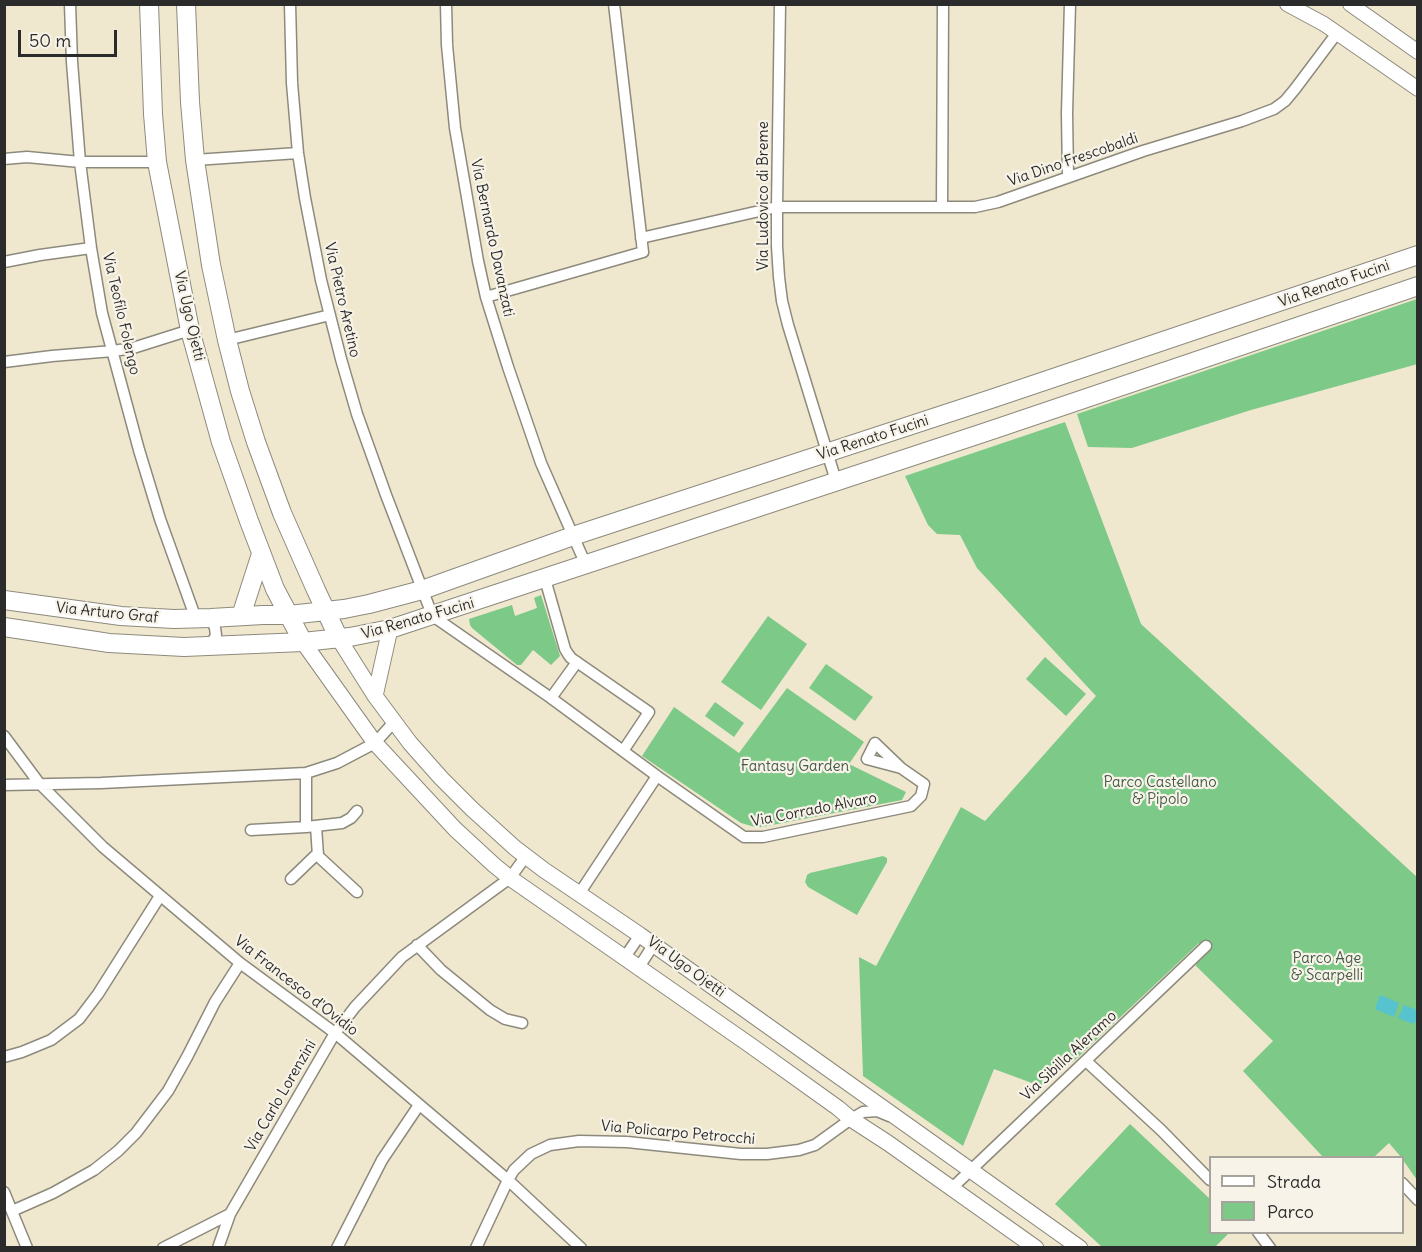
<!DOCTYPE html>
<style>
body{margin:0}
#map{position:relative;width:1422px;height:1252px;overflow:hidden;background:#efe8cf;font-family:Delius,sans-serif}
canvas{display:block}
.frame{position:absolute;inset:0;border:6px solid #2b2b2b;pointer-events:none}
.legend{position:absolute;left:1209px;top:1156px;width:195px;height:78px;box-sizing:border-box;background:#f7f3e8;border:2px solid #a5a39c;margin:0;padding:8px 10px;list-style:none;font-size:18px;color:#2b2b2b}
.legend li{display:flex;align-items:center;gap:12px;height:30px}
.legend b{width:30px;border:2px solid #a5a39c}
.scale{position:absolute;left:18px;top:30px;width:99px;height:27px;box-sizing:border-box;border:3px solid #2b2b2b;border-top:0;padding-left:8px;font-size:18px;line-height:21px;white-space:nowrap;color:#2b2b2b;-webkit-text-stroke:4px #f7f3e8;paint-order:stroke}
</style>
<div id="map">
<canvas width="1422" height="1252"></canvas>
<div class="frame"></div>
<ul class="legend">
<li><b style="height:8px;background:#fff"></b>Strada</li>
<li><b style="height:16px;background:#7dc988"></b>Parco</li>
</ul>
<div class="scale">50 m</div>
</div>
<script>
const ctx = document.querySelector('canvas').getContext('2d');
ctx.lineJoin = 'round';
function paint(path, color) {
  ctx.fillStyle = color;
  ctx.fill(path, 'evenodd');
}
function shape(rows) {
  const path = new Path2D();
  for (const r of rows) {
    path.moveTo(r[0], r[1]);
    for (let i = 2; i < r.length; i += 2) path.lineTo(r[i], r[i + 1]);
  }
  return path;
}
function strokePath(path, color, width, dash) {
  ctx.strokeStyle = color;
  ctx.lineWidth = width;
  ctx.lineCap = dash ? 'butt' : 'round';
  ctx.setLineDash(dash || []);
  ctx.stroke(path);
}
function write(font, color, halo, rows, align = 'center') {
  ctx.font = font + ' Delius,sans-serif';
  ctx.lineWidth = 4.5;
  ctx.setLineDash([]);
  ctx.textBaseline = 'middle';
  ctx.strokeStyle = halo;
  ctx.fillStyle = color;
  for (const [text, x, y, turn = 0] of rows) {
    ctx.save();
    ctx.translate(x, y);
    ctx.rotate((+turn || 0) * Math.PI / 180);
    ctx.textAlign = isNaN(turn) ? turn : align;
    if (halo) ctx.strokeText(text, 0, 0);
    ctx.fillText(text, 0, 0);
    ctx.restore();
  }
}
const green = shape([
 [1417,299,1417,364,1414,365,1251,410,1132,448,1088,447,1077,414],
 [1065,422,1141,624,1417,877,1417,1180,1403,1160,1402,1158,1401,1157,1389,1143,1374,1157,1323,1157,1243,1071,1273,1041,1196,966,1199,943,1075,1060,1040,1086,994,1069,963,1146,863,1076,859,957,876,966,961,807,985,821,1096,696,977,568,960,535,937,534,928,525,905,476],
 [541,595,560,656,551,665,533,650,521,665,517,665,472,628,470,625,469,619,512,605,515,616,537,608,534,598],
 [768,616,807,644,761,710,721,682],
 [1045,657,1086,694,1066,716,1026,679],
 [826,664,873,697,855,721,809,688],
 [787,688,864,742,849,764,906,792,902,800,762,827,755,827,741,823,642,756,674,707,739,753],
 [715,702,744,723,734,737,705,716],
 [883,856,887,858,887,862,857,915,808,887,805,882,807,875,810,873],
 [1130,1124,1210,1199,1210,1232,1229,1233,1215,1247,1102,1247,1055,1204]
]);
const water = shape([
 [1380,995,1399,1003,1394,1017,1375,1009],
 [1404,1005,1417,1010,1417,1020,1413,1024,1398,1018]
]);
const minor = shape([
 [70,4,72,62,80,162,91,248,102,313,139,450,160,519,196,619],
 [290,4,292,83,298,153,305,198,321,280,341,359,357,414,386,495,431,612,437,619,551,698,657,776,744,837,763,837,911,806,921,796,924,784,901,768,875,743,867,759,901,768],
 [446,4,447,45,455,128,478,261,486,297,508,367,541,463,586,565],
 [780,4,777,207,777,246,779,277,782,301,788,325,836,481],
 [4,159,27,157,80,162,157,162],
 [195,160,298,153],
 [1068,177,1067,113,1070,4],
 [942,207,943,4],
 [641,238,777,207,975,207,998,202,1143,151,1242,121,1274,109,1285,101,1295,89,1337,33],
 [4,262,40,255,91,248],
 [486,297,643,252,614,4],
 [227,340,330,315],
 [4,362,52,356,113,351,133,348,190,330],
 [545,579,565,649,568,654,571,658,649,712,623,751],
 [208,645,213,641,216,635,215,628,211,618],
 [551,698,577,662],
 [4,736,39,783,103,847,240,963,335,1033,508,1180,581,1248],
 [306,773,306,827,342,823,351,818,357,811],
 [4,785,101,783,306,773,337,763,375,743,394,722],
 [316,826,318,856,357,892],
 [251,830,306,827],
 [291,879,318,853],
 [579,894,657,776],
 [417,945,441,970,490,1010,505,1019,522,1023],
 [625,957,640,935],
 [639,967,654,944],
 [4,1057,22,1052,51,1040,79,1019,98,994,160,896],
 [1086,1061,1161,1130,1210,1180],
 [1402,1183,1418,1200],
 [952,1188,1206,946],
 [4,1192,27,1248],
 [12,1211,53,1193,94,1170,118,1151,136,1133,168,1091,187,1057,215,1002,240,963],
 [1258,1232,1270,1248],
 [163,1248,230,1214,335,1033,355,1007,402,957,510,878,526,856],
 [218,1248,230,1214],
 [337,1248,382,1160,419,1105],
 [476,1248,508,1180,514,1170,531,1154,550,1145,579,1141,627,1142,741,1154,767,1154,799,1150,815,1145,851,1119,863,1112,877,1111,889,1116]
]);
const tertiary = shape([
 [1287,4,1324,24,1418,89],
 [1350,4,1418,52]
]);
const secondary = shape([
 [339,639,375,696,410,743,441,778,472,809,515,848,544,870,640,935,1080,1248],
 [303,642,375,743,455,829,494,865,510,878,750,1045,838,1108,851,1119,888,1143,1036,1248],
 [375,696,390,629]
]);
const primary = shape([
 [149,4,153,114,157,162,190,330,221,442,249,521,275,589,303,642],
 [186,4,190,102,195,160,211,265,227,340,240,391,256,442,282,513,316,590,339,639],
 [4,600,121,616,174,619,211,618,263,615,289,615,344,609,369,604,422,590,573,536,994,398,1418,255],
 [241,616,261,554],
 [4,627,109,643,184,647,303,642,350,637,390,629,986,432,1418,286]
]);
const streetNames = [
 ["Via Dino Frescobaldi",1073,160,-19],
 ["Via Ludovico di Breme",764,196,-90],
 ["Via Bernardo Davanzati",492,238,78],
 ["Via Renato Fucini",1334,284,-19],
 ["Via Pietro Aretino",342,300,77],
 ["Via Teofilo Folengo",121,314,77],
 ["Via Ugo Ojetti",189,316,77],
 ["Via Renato Fucini",873,438,-18],
 ["Via Arturo Graf",107,613,6],
 ["Via Renato Fucini",418,619,-16],
 ["Via Corrado Alvaro",814,810,-11],
 ["Via Ugo Ojetti",686,967,36],
 ["Via Francesco d'Ovidio",296,986,38],
 ["Via Sibilla Aleramo",1069,1056,-43],
 ["Via Carlo Lorenzini",281,1096,-60],
 ["Via Policarpo Petrocchi",678,1133,5]
];
const parkNames = [
 ["Fantasy Garden",795,767],
 ["Parco Castellano",1160,783],
 ["& Pipolo",1160,800],
 ["Parco Age",1327,959],
 ["& Scarpelli",1327,976]
];
paint(green, '#7dc988');
paint(water, '#56c3ce');
strokePath(minor, '#8d8a7d', 13);
strokePath(tertiary, '#8d8a7d', 16);
strokePath(secondary, '#8d8a7d', 17);
strokePath(primary, '#8d8a7d', 20);
strokePath(minor, '#fff', 10);
strokePath(tertiary, '#fff', 14);
strokePath(secondary, '#fff', 15);
strokePath(primary, '#fff', 18);
write('15px', '#2b2b2b', '#f7f3e8', streetNames);
write('15px', '#445a47', '#f7f3e8', parkNames);
</script>
